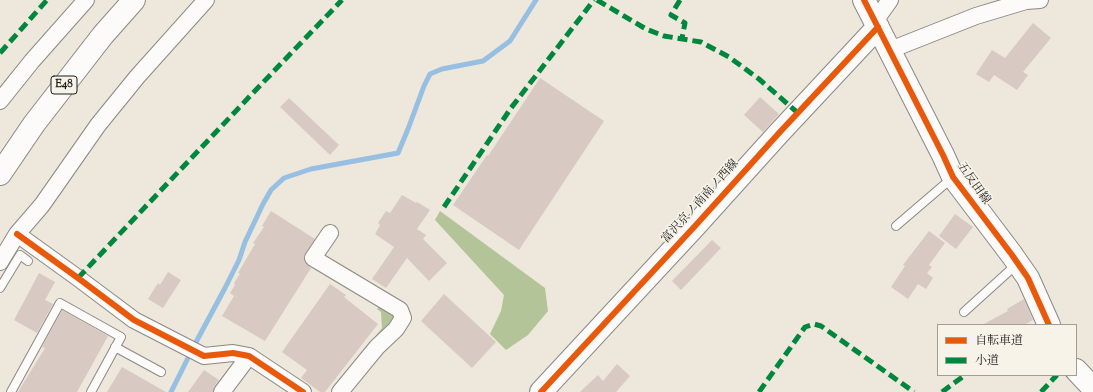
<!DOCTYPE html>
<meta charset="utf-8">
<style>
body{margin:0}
#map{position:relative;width:1093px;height:392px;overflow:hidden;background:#ede7dc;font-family:"Sorts Mill Goudy","Noto Serif JP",serif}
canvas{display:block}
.legend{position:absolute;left:937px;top:324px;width:140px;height:52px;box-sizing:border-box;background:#f7f3e8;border:1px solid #9f9d96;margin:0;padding:5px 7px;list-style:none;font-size:12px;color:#1c1c1c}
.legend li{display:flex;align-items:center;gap:8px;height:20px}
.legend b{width:20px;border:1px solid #9f9d96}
</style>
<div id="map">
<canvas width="1093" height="392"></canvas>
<ul class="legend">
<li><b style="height:5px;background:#e8590c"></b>自転車道</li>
<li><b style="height:5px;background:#00873e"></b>小道</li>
</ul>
</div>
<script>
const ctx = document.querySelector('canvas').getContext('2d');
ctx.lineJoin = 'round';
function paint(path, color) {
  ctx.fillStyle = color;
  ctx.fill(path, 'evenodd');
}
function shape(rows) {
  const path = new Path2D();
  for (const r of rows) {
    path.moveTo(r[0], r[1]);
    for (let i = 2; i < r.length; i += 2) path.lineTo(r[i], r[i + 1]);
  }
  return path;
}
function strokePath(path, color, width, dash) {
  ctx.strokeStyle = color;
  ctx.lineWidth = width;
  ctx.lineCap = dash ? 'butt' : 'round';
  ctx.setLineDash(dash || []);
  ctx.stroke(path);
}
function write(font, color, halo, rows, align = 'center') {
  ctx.font = font + ' "Sorts Mill Goudy","Noto Serif JP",serif';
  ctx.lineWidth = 3.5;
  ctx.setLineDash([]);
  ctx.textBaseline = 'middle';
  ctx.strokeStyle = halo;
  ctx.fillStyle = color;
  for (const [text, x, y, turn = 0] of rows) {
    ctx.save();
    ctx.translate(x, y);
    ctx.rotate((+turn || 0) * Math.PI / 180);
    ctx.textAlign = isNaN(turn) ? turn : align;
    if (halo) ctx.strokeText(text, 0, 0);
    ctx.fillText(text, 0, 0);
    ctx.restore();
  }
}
const forest = shape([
 [440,211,545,288,548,311,528,335,506,350,490,334,501,311,504,295,435,220],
 [382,303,399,319,335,392,331,392,382,328,381,312,377,309]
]);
const stream = shape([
 [195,344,225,288,239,260,245,242,263,204,271,190,284,178,311,169,398,153,408,129,424,86,430,74,442,69,483,61,510,41,536,0],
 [171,392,189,356]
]);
const building = shape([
 [1033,23,1051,38,1023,72,1028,75,1017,90,994,75,989,82,976,74,992,50,1005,58],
 [540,78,604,121,519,250,453,205,487,155,488,156],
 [760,97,779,114,763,132,744,115],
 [289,98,339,145,330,155,280,107],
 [402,195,416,203,417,202,430,210,417,229,426,235,423,239,447,263,429,281,407,258,386,288,372,279,394,247,375,234,380,225,378,223,386,211,390,213],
 [271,211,315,239,304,257,305,263,311,268,265,341,222,316,234,296,230,293,235,285,234,283,240,274,238,273,255,244,253,243,264,227,262,226],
 [955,214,973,227,956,249,939,236],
 [929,231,945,243,929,265,932,267,927,273,933,278,926,289,918,284,908,299,891,287,905,266,903,265],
 [712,240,721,248,681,290,672,281],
 [168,272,181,280,163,308,148,299,158,283,160,285],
 [39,273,55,282,45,300,53,304,37,333,14,320],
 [330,284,346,295,344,297,378,324,325,392,320,392,301,378,307,370,282,352],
 [444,294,496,342,472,368,421,321],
 [1024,299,1033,320,1024,325,982,325,1008,311,1007,309],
 [62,310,108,336,77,392,18,392,45,348,42,347],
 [617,364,630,376,616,392,580,392,598,375,603,381],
 [122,367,166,392,107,392],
 [204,370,219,380,214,387,213,392,188,392]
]);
const lane = shape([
 [896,226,952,178],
 [0,288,20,255,28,261],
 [964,312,1017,264],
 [115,347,161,372],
 [11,392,60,303,121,337,91,392]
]);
const street = shape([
 [875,21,890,0],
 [890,50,976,16,1026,1,1040,0],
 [0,101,32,61,86,0],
 [330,233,313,258,400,310,403,318,396,329,377,347,340,392],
 [17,234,78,278,134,320,204,356,233,353,249,356,303,392],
 [0,262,17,234,42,205,98,125,137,77,206,0],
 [222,392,249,356]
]);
const secondary = shape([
 [864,0,943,155,953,177,1012,255,1028,278,1049,325],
 [1076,370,1093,388],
 [541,392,695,226,779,133,878,27]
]);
const highway = shape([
 [0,174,34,124,103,35,134,0]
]);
const quiet = shape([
 [597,0,646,29,664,36,701,42,729,57,759,79,798,113],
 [680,0,671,15,685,23,682,38],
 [0,53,47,0],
 [444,207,511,108,594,0],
 [78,278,251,95,342,0],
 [759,392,805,327,814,324,821,326,914,392],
 [942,392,965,375],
 [1041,392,1057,375]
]);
const cycleway = shape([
 [864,0,943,155,953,177,1012,255,1028,278,1049,325],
 [17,234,78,278,134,320,204,356,233,353,249,356,303,392],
 [541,392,695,226,779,133,878,27]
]);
const shields = [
 [64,85,26]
];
const shieldNames = [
 ["E48",64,85]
];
const streetNames = [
 ["五反田線",973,184,55],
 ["富沢京ノ南南ノ西線",701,202,-48]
];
paint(forest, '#b3c598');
strokePath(stream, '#97bfe1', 5);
paint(building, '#d8cac2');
strokePath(lane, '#8b8883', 10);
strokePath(street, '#8b8883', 18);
strokePath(secondary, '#8b8883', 24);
strokePath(highway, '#8b8883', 24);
strokePath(lane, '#fcfbfa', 8);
strokePath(street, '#fcfbfa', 16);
strokePath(secondary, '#fcfbfa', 22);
strokePath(highway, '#fcfbfa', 22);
strokePath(quiet, '#00873e', 5, [10, 5]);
strokePath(cycleway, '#e8590c', 6);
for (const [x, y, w] of shields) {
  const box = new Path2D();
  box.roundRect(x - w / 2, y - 9, w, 18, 3);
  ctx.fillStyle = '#f7f3e8';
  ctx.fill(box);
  strokePath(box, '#1c1c1c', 1);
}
write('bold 11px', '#1c1c1c', null, shieldNames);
write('12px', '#1c1c1c', '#f7f3e8', streetNames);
</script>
